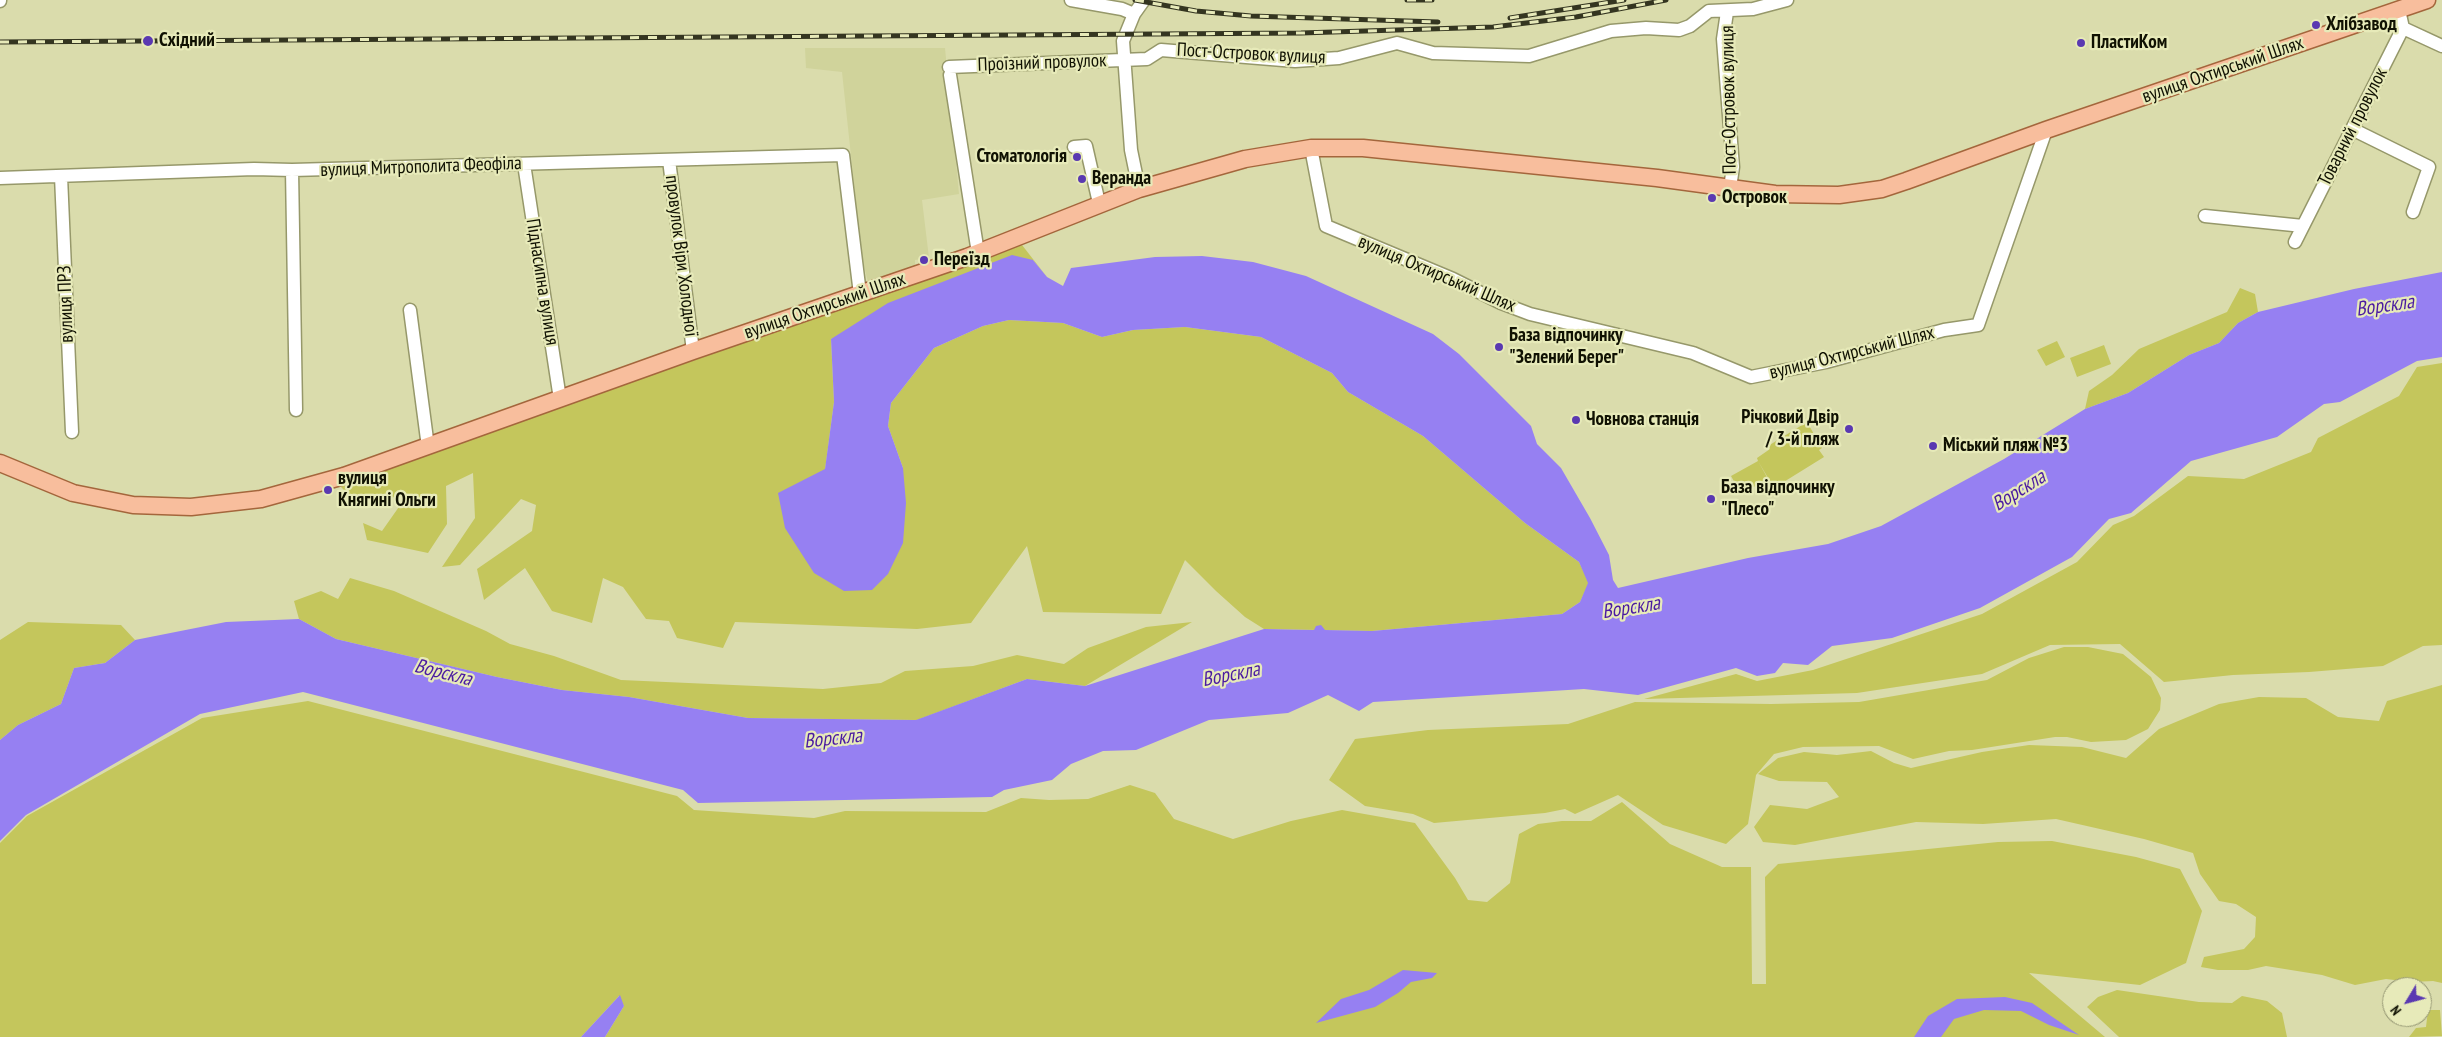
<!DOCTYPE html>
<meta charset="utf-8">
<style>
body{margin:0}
#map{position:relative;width:2442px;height:1037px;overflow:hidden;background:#dadcac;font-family:"PT Sans Narrow",sans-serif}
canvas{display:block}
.north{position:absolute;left:2382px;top:977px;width:50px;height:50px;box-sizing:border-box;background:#e7eab9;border:1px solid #919370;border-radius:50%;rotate:233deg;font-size:14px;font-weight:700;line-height:20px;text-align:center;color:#101102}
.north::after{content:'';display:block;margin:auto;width:18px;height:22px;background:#5a39b1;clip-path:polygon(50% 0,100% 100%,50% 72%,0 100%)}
</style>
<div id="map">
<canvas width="2442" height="1037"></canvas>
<div class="north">N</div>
</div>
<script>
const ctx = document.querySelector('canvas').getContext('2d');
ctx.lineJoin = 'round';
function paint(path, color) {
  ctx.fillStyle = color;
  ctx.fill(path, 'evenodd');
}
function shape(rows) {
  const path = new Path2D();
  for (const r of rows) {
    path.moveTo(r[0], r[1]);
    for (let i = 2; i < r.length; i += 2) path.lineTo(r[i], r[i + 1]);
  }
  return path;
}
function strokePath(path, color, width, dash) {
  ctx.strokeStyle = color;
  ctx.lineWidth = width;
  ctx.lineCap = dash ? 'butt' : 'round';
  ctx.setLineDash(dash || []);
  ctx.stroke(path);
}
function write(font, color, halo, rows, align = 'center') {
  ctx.font = font + ' "PT Sans Narrow",sans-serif';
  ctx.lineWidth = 4.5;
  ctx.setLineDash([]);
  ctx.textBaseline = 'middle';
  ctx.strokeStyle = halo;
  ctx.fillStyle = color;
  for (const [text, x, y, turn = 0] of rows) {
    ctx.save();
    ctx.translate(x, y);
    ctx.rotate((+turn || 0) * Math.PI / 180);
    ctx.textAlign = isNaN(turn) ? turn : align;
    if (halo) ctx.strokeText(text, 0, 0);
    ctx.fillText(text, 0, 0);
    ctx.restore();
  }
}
const built = shape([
 [805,48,945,48,959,194,922,200,929,258,915,260,915,266,868,282,862,258,842,72,806,68]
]);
const green = shape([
 [1022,245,1047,277,1033,260,831,339,834,402,825,470,903,468,888,426,891,403,934,348,983,326,1009,320,1063,323,1102,337,1133,330,1185,327,1261,337,1332,373,1348,392,1423,436,1525,523,1579,562,1589,583,1580,602,1562,614,1372,631,1264,629,1245,617,1216,591,1185,560,1161,614,1043,612,1027,546,971,623,917,629,735,622,723,648,677,638,669,621,646,619,623,587,603,578,592,623,552,611,525,568,484,600,477,569,532,531,536,505,521,499,460,565,442,567,475,518,473,473,446,486,447,524,428,553,367,540,363,523,382,531,408,494,359,505,339,485],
 [2240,288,2255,294,2258,312,2238,323,2219,343,2189,355,2128,393,2085,409,2089,391,2112,375,2139,349,2227,312],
 [2057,341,2065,357,2046,366,2037,350],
 [2104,345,2111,364,2077,377,2070,358],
 [2442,363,2442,645,2423,646,2383,666,2309,672,2233,675,2164,682,2120,644,2050,645,1982,674,1857,693,1644,699,1736,674,1757,681,1813,670,1982,614,2077,562,2113,525,2134,516,2188,476,2244,479,2311,452,2318,438,2399,396,2417,367],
 [1807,422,1822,448,1819,450,1824,457,1774,488,1758,461,1768,479,1741,494,1731,476,1758,461,1757,458,1770,449,1768,446],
 [350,578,394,591,486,631,510,644,554,656,621,680,823,689,881,683,905,671,973,666,1017,655,1064,664,1088,648,1146,627,1192,622,1085,686,1027,679,917,720,748,718,629,697,562,690,497,677,336,639,299,619,294,601,321,591,338,599],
 [28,622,121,625,135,640,105,663,74,668,61,704,18,725,0,740,0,640],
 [2064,647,2088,647,2123,654,2151,677,2161,698,2160,710,2148,729,2126,740,2091,742,2067,737,2055,737,1972,750,1949,751,1913,759,1879,746,1803,747,1774,754,1756,775,1748,824,1726,844,1663,825,1618,795,1575,814,1565,809,1545,813,1434,823,1413,814,1365,806,1329,780,1355,739,1428,730,1568,724,1635,702,1771,704,1859,702,1987,680,2029,658],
 [2442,685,2442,983,2433,981,2412,982,2386,979,2355,985,2322,975,2266,966,2248,970,2218,970,2201,967,2204,957,2244,949,2255,937,2256,917,2236,904,2219,901,2200,874,2193,853,2144,839,2056,819,1983,824,1916,822,1795,845,1763,842,1754,827,1770,805,1807,809,1839,797,1827,782,1779,781,1758,774,1778,758,1804,752,1837,755,1871,751,1894,763,1911,768,1982,752,2029,745,2082,747,2126,758,2159,729,2219,704,2259,697,2306,698,2338,717,2379,721,2387,701],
 [308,701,677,796,694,810,814,818,845,811,986,812,1021,798,1049,800,1088,799,1130,785,1155,793,1174,819,1233,839,1291,821,1342,810,1415,823,1455,878,1468,900,1487,902,1510,883,1519,834,1538,824,1562,821,1591,821,1622,802,1670,844,1722,867,1751,867,1752,984,1766,984,1765,877,1778,864,1998,842,2052,841,2136,857,2180,869,2202,911,2186,963,2140,985,2029,973,2105,1037,605,1037,624,1006,619,996,581,1037,0,1037,0,843,27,816,202,718],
 [2117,990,2199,1002,2232,1003,2242,996,2267,1001,2282,1013,2287,1037,2119,1037,2087,1007,2098,997],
 [2428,1010,2440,1010,2442,1036,2409,1037,2416,1028,2426,1027]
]);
const water = shape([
 [1012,255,1033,260,1047,277,1063,286,1071,268,1155,257,1202,256,1253,262,1306,276,1433,334,1459,354,1531,426,1537,444,1561,468,1590,518,1609,555,1613,580,1618,588,1748,558,1828,544,1881,526,2004,459,2085,409,2128,393,2189,355,2219,343,2238,323,2258,312,2354,289,2442,272,2442,357,2417,361,2340,402,2324,404,2277,437,2191,461,2131,513,2109,519,2072,557,1980,608,1892,638,1832,646,1808,665,1783,663,1775,673,1757,676,1736,668,1638,695,1584,689,1373,702,1359,711,1328,695,1288,713,1209,720,1136,750,1103,751,1071,764,1052,780,1004,790,992,797,698,803,683,790,303,692,200,714,26,815,0,841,0,740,18,725,61,704,74,668,105,663,135,640,226,622,299,619,336,639,497,677,562,690,629,697,748,718,916,720,1027,679,1085,686,1264,629,1314,630,1316,626,1321,625,1325,630,1372,631,1562,614,1580,602,1588,583,1579,562,1525,523,1423,436,1348,392,1332,373,1261,337,1185,327,1133,330,1102,337,1063,323,1009,320,983,326,934,348,891,403,888,426,903,468,906,503,903,543,888,574,872,590,844,591,814,573,785,528,778,493,825,469,834,402,831,339,888,303],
 [1403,970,1437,973,1432,978,1411,982,1398,993,1375,1007,1316,1023,1341,999,1369,990],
 [620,995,624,1006,605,1037,581,1037],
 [2005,997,2032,1003,2079,1035,2049,1025,2021,1011,1984,1010,1954,1019,1941,1037,1914,1037,1928,1016,1957,999]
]);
const minor = shape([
 [1071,0,1122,9,1134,14],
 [0,1,0,0],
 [1727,12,1723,39,1733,167,1730,188],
 [2403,28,2442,46],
 [949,67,1147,59,1161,50,1295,61,1339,58,1397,43,1433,53,1529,56,1611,31,1646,28,1679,30,1690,26,1709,11,1753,9,1787,0],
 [950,75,978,253],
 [2352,129,2429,167,2413,212],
 [1074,147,1086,146,1099,203],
 [1311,148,1326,226,1453,279,1501,303,1530,314,1693,353,1751,377,1826,362,1944,330,1978,325,2046,130],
 [669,160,693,351],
 [524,164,560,399],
 [292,170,296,410],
 [61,176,72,432],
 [0,178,254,169,292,170,843,155,860,294],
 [1139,189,1131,150,1123,41,1134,14,1144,0],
 [2205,216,2303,226],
 [2295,242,2403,28,2399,10],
 [410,310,428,447]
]);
const major = shape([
 [0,463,73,493,133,505,191,507,261,499,344,476,693,351,967,257,1139,189,1245,159,1311,148,1363,148,1657,178,1775,194,1839,195,1882,189,1906,181,2046,130,2427,0]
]);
const rail = shape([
 [1135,0,1196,11,1251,16,1438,22],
 [1407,0,1432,0],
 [1510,18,1624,0],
 [0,42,1301,33,1493,27,1576,17,1666,0]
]);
const markers = [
 [2316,25,5,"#5a39b1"],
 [148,41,6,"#5a39b1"],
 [2081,43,5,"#5a39b1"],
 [1077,157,5,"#5a39b1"],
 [1082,179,5,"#5a39b1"],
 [1712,198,5,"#5a39b1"],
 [924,260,5,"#5a39b1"],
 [1499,347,5,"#5a39b1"],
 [1576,420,5,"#5a39b1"],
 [1849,429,5,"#5a39b1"],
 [1933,446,5,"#5a39b1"],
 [328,490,5,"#5a39b1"],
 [1711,499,5,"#5a39b1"]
];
const poiNames = [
 ["Хлібзавод",2326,25],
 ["Східний",159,41],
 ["ПластиКом",2091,43],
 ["Стоматологія",1067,157,"right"],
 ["Веранда",1092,179],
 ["Островок",1722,198],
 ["Переїзд",934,260],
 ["База відпочинку",1509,336],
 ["\"Зелений Берег\"",1509,358],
 ["Річковий Двір",1839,418,"right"],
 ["/ 3-й пляж",1839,440,"right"],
 ["Човнова станція",1586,420],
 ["Міський пляж №3",1943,446],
 ["вулиця",338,479],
 ["Княгині Ольги",338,501],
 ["База відпочинку",1721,488],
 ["\"Плесо\"",1721,510]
];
const streetNames = [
 ["Пост-Островок вулиця",1251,54,3],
 ["Проїзний провулок",1042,63,-2],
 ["вулиця Охтирський Шлях",2223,70,-19],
 ["Пост-Островок вулиця",1729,100,-91],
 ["Товарний провулок",2353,127,-63],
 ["вулиця Митрополита Феофіла",421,167,-2],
 ["провулок Віри Холодної",681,256,83],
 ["вулиця Охтирський Шлях",1437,274,23],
 ["Піднасипна вулиця",542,282,81],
 ["вулиця ПРЗ",66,304,-92],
 ["вулиця Охтирський Шлях",825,306,-19],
 ["вулиця Охтирський Шлях",1852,353,-14]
];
const waterNames = [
 ["Ворскла",2385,306,-8],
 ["Ворскла",2019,491,-32],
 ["Ворскла",1631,608,-9],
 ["Ворскла",443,673,14],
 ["Ворскла",1231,675,-11],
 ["Ворскла",833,739,-6]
];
paint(built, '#d0d39b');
paint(green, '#c4c65c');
paint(water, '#9680f2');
strokePath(minor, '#96986a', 15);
strokePath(major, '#a4663c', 19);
strokePath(minor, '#fff', 12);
strokePath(major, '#f8be9d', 16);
strokePath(rail, '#343520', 5);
strokePath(rail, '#e7eab9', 3, [9]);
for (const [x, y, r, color] of markers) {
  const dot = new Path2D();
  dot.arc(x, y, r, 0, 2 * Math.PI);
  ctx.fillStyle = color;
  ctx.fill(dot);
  strokePath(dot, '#e7eab9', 2);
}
write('bold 19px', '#101102', '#e7eab9', poiNames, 'left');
write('19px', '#101102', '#e7eab9', streetNames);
write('italic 20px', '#4a1aa1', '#e7eab9', waterNames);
</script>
